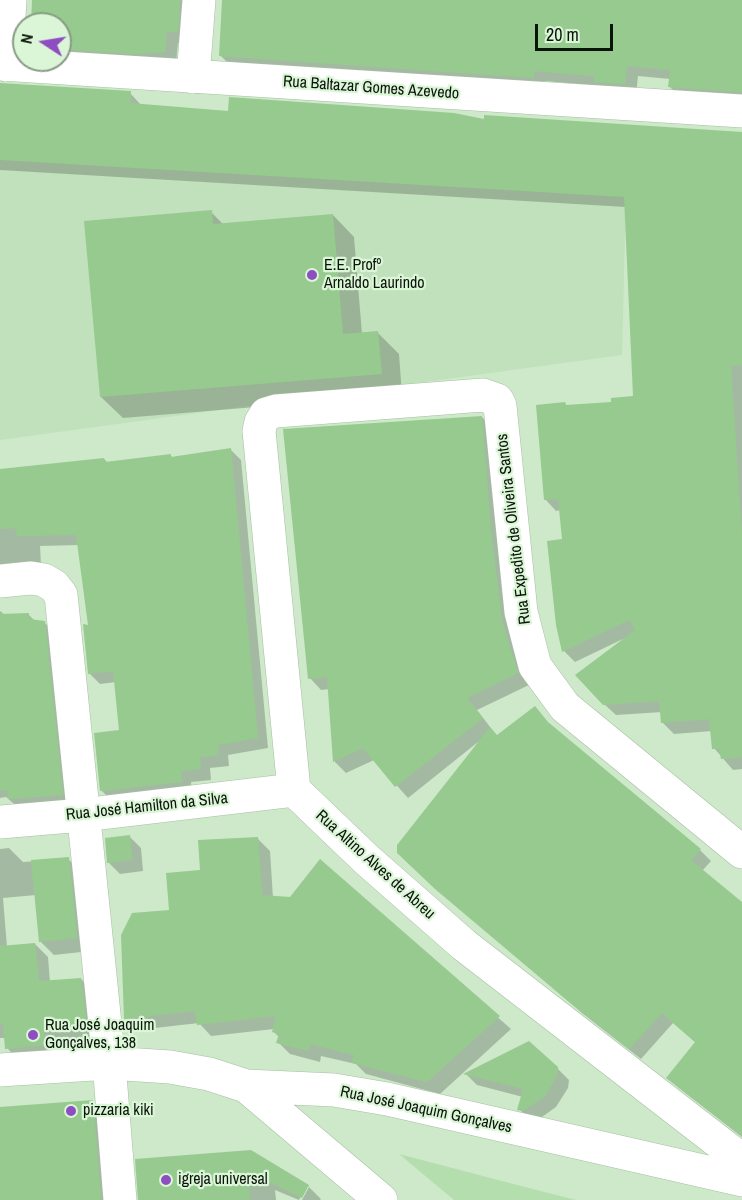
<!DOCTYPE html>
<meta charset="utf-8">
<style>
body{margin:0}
#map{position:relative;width:742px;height:1200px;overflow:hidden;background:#cee8ca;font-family:"Archivo Narrow",sans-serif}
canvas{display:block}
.north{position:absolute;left:12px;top:12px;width:60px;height:60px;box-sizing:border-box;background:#dbf6d7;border:2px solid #889c85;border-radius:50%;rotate:282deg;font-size:16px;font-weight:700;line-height:24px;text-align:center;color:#0b140a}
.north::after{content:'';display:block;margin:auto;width:21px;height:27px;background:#8f4dc2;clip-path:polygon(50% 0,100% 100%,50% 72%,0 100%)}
.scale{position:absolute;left:535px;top:24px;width:78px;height:27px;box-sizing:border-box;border:3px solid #0b140a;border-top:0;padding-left:8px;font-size:18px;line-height:21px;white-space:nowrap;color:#0b140a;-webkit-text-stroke:4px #dbf6d7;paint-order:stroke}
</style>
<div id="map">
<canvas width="742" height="1200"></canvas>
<div class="north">N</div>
<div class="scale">20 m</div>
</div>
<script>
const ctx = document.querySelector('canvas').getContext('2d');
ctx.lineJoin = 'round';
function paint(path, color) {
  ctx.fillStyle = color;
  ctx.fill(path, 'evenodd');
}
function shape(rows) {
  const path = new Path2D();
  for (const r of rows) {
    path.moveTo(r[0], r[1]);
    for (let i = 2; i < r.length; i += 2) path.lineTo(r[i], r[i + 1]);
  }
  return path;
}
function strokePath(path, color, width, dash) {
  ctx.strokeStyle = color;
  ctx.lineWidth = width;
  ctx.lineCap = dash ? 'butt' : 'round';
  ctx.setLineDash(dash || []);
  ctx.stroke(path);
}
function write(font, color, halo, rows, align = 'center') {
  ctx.font = font + ' "Archivo Narrow",sans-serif';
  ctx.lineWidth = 4.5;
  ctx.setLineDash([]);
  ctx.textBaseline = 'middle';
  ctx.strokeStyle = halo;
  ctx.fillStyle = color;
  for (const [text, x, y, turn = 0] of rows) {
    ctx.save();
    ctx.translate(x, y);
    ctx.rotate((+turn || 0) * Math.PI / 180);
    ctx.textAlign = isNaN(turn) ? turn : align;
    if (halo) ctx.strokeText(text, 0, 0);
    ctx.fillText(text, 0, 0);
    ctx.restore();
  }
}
const built = shape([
 [0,159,626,195,622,355,0,440]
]);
const green = shape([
 [399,1154,521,1186,576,1200,454,1200]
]);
const shadow = shape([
 [33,0,193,0,189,43,178,43,176,63,60,59,60,24,32,24],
 [245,0,742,0,742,102,681,98,670,87,670,79,638,76,636,95,600,86,545,81,544,88,231,66,220,55],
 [0,85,130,93,141,105,183,110,485,121,742,134,742,769,733,770,714,748,712,731,674,734,663,723,662,712,616,715,604,704,623,639,575,662,564,651,563,541,561,510,556,511,545,499,567,407,613,403,634,398,626,207,0,170],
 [211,212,224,225,333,215,354,237,362,334,378,333,399,354,402,395,123,418,101,397],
 [482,417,493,429,529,685,477,710,497,736,535,708,554,730,700,850,711,861,702,871,742,904,742,1137,679,1088,668,1078,696,1043,673,1023,641,1059,582,1013,409,863,478,742,408,798,374,760,346,773,335,762,330,689,321,690,310,678],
 [231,450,241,460,268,748,228,755,229,766,210,768,211,780,191,782,192,792,112,801,101,790,120,732,116,682,100,684,89,673,90,626,79,545,40,546,41,565,0,568,0,470,104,459,108,463,171,456,173,458],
 [0,611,6,616,28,614,35,621,44,622,55,633,73,805,20,809,6,797,0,798],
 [130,837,141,848,143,871,120,874,109,863],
 [258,839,270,851,273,898,290,899,320,861,511,1029,440,1094,366,1074,356,1064,321,1056,320,1062,290,1054,278,1042,279,1037,274,1032,274,1029,211,1036,199,1023,137,1030,125,1018,171,911,202,872],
 [9,848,23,862,68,859,82,872,90,951,54,955,40,941,36,895,3,898,7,947,35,944,48,957,50,982,81,979,94,992,99,1041,56,1045,58,1058,20,1061,7,1048,6,1038,0,1038,0,849],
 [557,1068,569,1080,568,1088,556,1107,535,1122,531,1121,519,1109,523,1097,477,1085,466,1074],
 [93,1101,105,1114,112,1200,0,1200,0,1109],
 [251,1151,308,1186,321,1199,320,1200,302,1200,309,1187,306,1187,299,1200,275,1190,276,1200,140,1200]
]);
const building = shape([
 [32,0,180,0,178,32,167,32,165,52,132,54,60,49,60,24,31,24],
 [222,0,742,0,742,92,668,87,670,70,627,66,625,84,594,82,594,76,534,71,534,78,219,56],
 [0,83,131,91,130,103,228,111,229,97,454,113,484,119,484,115,742,132,742,365,731,366,742,538,742,757,721,759,719,749,712,749,709,719,661,723,659,701,603,705,575,675,635,630,629,620,562,652,556,625,547,541,562,539,558,499,544,500,536,405,565,402,566,405,611,402,611,398,633,396,624,197,0,160],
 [212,210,213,224,333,214,343,334,378,331,382,374,100,397,84,221],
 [482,416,491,531,502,621,518,673,467,698,483,718,395,787,363,748,333,762,327,677,308,679,283,429],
 [231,448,258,738,218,745,219,755,200,757,201,769,181,771,182,782,100,791,94,733,119,730,113,671,88,674,83,624,88,625,76,535,17,536,16,528,0,529,0,469,104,458,105,462,171,454,171,457],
 [29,613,29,619,45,621,63,795,8,799,7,790,0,790,0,614],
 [535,706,548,722,701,849,691,860,742,902,742,1136,666,1078,695,1042,662,1013,629,1049,569,1002,435,889,397,853,397,845,490,727,497,735],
 [130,835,132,860,107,863,105,838],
 [258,837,262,895,290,897,320,859,500,1016,427,1082,352,1063,354,1055,310,1044,308,1051,276,1043,279,1034,272,1032,276,1016,197,1025,195,1011,124,1019,121,935,132,913,169,910,166,873,200,870,198,840],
 [69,857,77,938,39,942,31,860],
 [35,943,39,981,81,978,87,1028,44,1032,45,1045,5,1049,3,1024,0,1024,0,946],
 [529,1041,558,1067,557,1076,545,1096,523,1111,517,1110,523,1089,463,1074],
 [93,1100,101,1200,0,1200,0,1107],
 [251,1150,309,1185,302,1198,248,1172,250,1200,138,1200,135,1159]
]);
const minor = shape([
 [0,64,742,111],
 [6,65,10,0],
 [193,77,199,0],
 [0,581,31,578,44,580,54,586,61,595,109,1063,120,1200],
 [0,822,83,815,294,790],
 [742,852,565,707,535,666,521,612,500,406,497,400,483,395,276,411,266,414,261,422,259,431,294,790,366,859,464,945,742,1160],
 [0,1070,109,1063,170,1067,209,1074,246,1086,334,1090,387,1099,742,1180],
 [246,1086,381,1200]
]);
const markers = [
 [312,275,6,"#8f4dc2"],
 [33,1035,6,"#8f4dc2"],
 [71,1111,6,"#8f4dc2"],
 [166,1180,6,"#8f4dc2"]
];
const streetNames = [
 ["Rua Baltazar Gomes Azevedo",371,88,4],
 ["Rua Expedito de Oliveira Santos",514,529,-97],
 ["Rua José Hamilton da Silva",147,807,-6],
 ["Rua Altino Alves de Abreu",375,865,42],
 ["Rua José Joaquim Gonçalves",426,1110,12]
];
const poiNames = [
 ["E.E. Profº",324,266],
 ["Arnaldo Laurindo",324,284],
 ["Rua José Joaquim",45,1026],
 ["Gonçalves, 138",45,1044],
 ["pizzaria kiki",83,1111],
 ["igreja universal",178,1180]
];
paint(built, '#c1e0bc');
paint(green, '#b5deaf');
paint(shadow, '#0003');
paint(building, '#96ca8f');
strokePath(minor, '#a7c0a3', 34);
strokePath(minor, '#fff', 33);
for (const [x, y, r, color] of markers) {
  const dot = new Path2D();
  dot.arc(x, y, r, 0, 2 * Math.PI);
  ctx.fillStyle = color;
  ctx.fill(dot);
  strokePath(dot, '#dbf6d7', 2);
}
write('16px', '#0b140a', '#dbf6d7', streetNames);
write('16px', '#0b140a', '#dbf6d7', poiNames, 'left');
</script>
